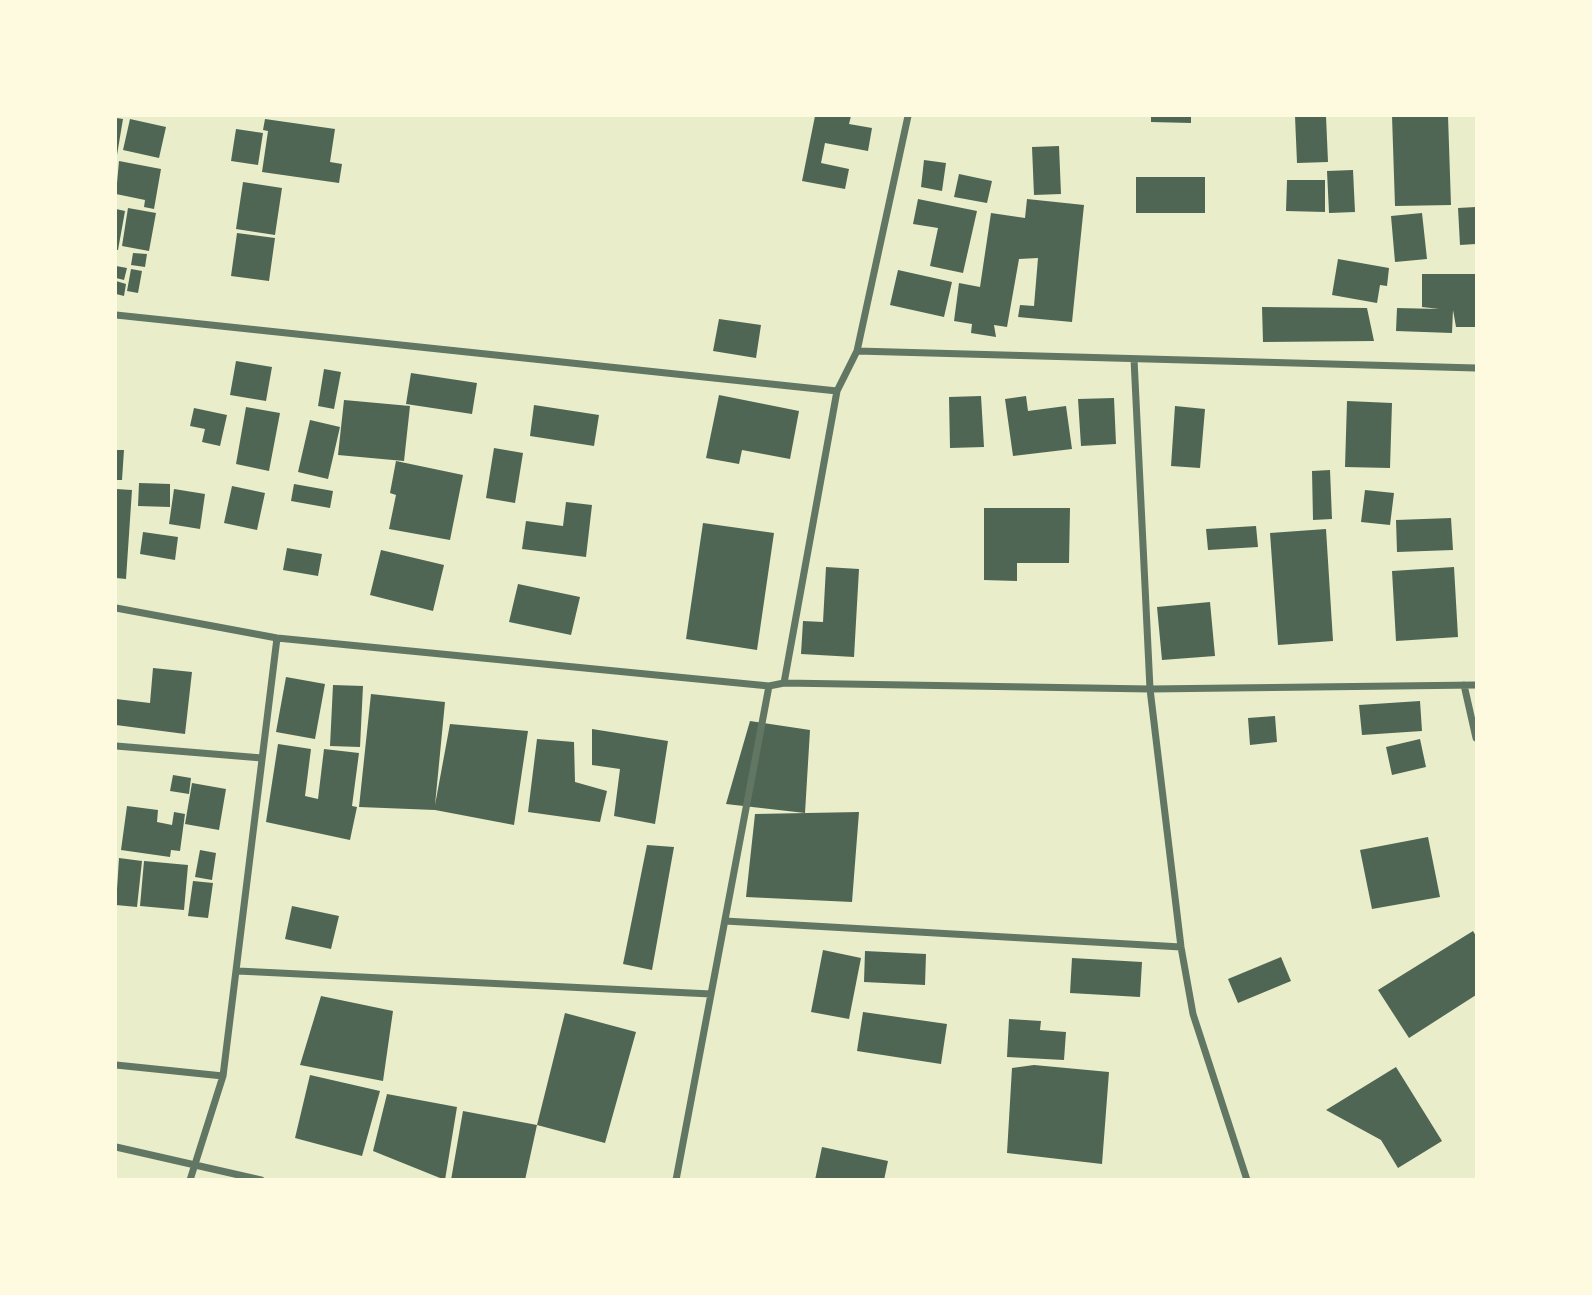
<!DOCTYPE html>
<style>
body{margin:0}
#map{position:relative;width:1592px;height:1295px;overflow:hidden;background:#e9edc9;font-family:Cabin,sans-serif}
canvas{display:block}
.frame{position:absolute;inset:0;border:117px solid #fefae0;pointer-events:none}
</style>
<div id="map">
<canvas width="1592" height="1295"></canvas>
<div class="frame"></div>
</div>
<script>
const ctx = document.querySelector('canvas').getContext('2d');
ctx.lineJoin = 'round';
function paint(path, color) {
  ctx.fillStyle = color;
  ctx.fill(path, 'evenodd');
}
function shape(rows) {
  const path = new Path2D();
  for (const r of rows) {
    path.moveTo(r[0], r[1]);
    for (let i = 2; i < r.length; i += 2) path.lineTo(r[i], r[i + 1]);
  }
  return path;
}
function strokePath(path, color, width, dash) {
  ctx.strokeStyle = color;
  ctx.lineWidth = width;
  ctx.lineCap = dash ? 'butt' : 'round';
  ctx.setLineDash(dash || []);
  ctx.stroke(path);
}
const building = shape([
 [815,116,851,116,849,124,872,128,868,151,825,143,821,163,849,169,845,189,802,181],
 [1151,116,1191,116,1191,123,1151,122],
 [1295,116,1326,116,1328,162,1297,163],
 [1392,116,1448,116,1451,205,1395,206],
 [116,118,123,119,117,155,116,155],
 [130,119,166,127,159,158,123,150],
 [265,119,335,129,330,162,342,164,339,183,262,172,268,131,263,130],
 [236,129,263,133,258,165,231,161],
 [1059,146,1061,194,1034,195,1032,147],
 [924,160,946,163,942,191,921,187],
 [119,161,161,169,154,209,144,207,145,200,116,194],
 [1353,170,1355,212,1329,213,1327,171],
 [959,174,992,181,987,203,954,197],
 [1136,177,1205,177,1205,213,1136,213],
 [1287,180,1325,180,1325,212,1286,211],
 [243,182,282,188,275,235,236,229],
 [918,199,977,211,963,273,930,266,938,228,913,224],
 [1027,199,1084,205,1072,322,1018,317,1020,305,1034,306,1038,258,1019,259,1007,327,994,325,996,337,971,333,972,324,954,321,959,283,980,287,991,213,1025,218],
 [1476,207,1476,244,1460,245,1458,208],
 [128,208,156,213,149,251,122,246],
 [116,209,125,211,118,250,116,250],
 [1422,213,1427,259,1395,262,1391,216],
 [237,233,275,238,269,281,231,276],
 [133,253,147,254,145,267,131,265],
 [1338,259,1389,268,1387,286,1380,285,1377,303,1332,295],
 [116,266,127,268,124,280,116,278],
 [131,269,142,271,138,293,127,291],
 [898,270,952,282,944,317,890,305],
 [1422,274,1476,274,1476,327,1456,327,1453,310,1452,333,1396,331,1397,308,1439,309,1422,307],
 [116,281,126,284,124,296,116,294],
 [1262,307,1367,308,1374,341,1263,342],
 [719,319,761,325,756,358,713,351],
 [236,361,272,367,266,401,230,395],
 [324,369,341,372,334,409,318,406],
 [411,373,477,383,472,414,406,404],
 [719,395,799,411,790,459,742,450,739,464,706,458],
 [981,396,984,447,950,448,949,397],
 [1026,396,1028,411,1066,406,1072,449,1013,456,1005,399],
 [1114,398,1116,444,1081,446,1078,399],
 [344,400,410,406,404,461,338,455],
 [1347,401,1392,403,1390,468,1345,467],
 [534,405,599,415,594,446,530,436],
 [1175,406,1205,409,1200,468,1171,466],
 [246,407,280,413,269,471,236,464],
 [194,408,227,415,220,446,202,442,205,429,190,426],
 [310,420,340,427,328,479,298,472],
 [494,448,523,453,515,503,486,498],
 [116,450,124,450,122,480,116,480],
 [396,461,463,475,450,540,389,529,396,495,390,493],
 [1330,470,1332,519,1313,520,1312,471],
 [139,483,170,484,170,507,138,506],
 [294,484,333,491,330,508,291,501],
 [232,486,265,493,257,530,224,523],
 [116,489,132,490,126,579,116,578],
 [174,489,205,494,200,529,169,524],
 [1365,490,1394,493,1390,525,1361,522],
 [566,502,592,505,586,557,522,549,526,521,563,526],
 [984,508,1070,508,1069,563,1017,563,1017,581,984,580],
 [1451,518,1453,550,1397,552,1396,520],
 [703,523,774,533,757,650,686,639],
 [1256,526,1258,547,1208,550,1206,529],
 [1326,529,1333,641,1278,645,1270,533],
 [143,532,178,537,175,560,140,554],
 [287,548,322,554,318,576,283,570],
 [381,550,444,565,433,611,370,595],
 [826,567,859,569,854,657,801,654,803,621,823,622],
 [1454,567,1458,637,1396,641,1392,571],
 [518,584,580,597,571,635,509,622],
 [1210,602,1215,656,1162,660,1157,607],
 [153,668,192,672,185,734,116,725,116,699,150,703],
 [286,677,325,684,315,739,276,732],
 [333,685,363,686,360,747,330,746],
 [371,694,445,702,435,805,450,724,528,731,514,825,435,810,359,807],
 [1420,701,1422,731,1362,735,1359,705],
 [1275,716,1277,742,1250,745,1248,718],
 [750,721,810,730,805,813,726,804],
 [592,729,668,741,655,824,614,816,620,769,592,765],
 [537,739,574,742,575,782,607,791,600,822,528,812],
 [1420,739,1426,767,1392,775,1386,747],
 [278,744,311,749,305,796,318,799,324,749,359,753,352,806,357,807,350,840,266,822],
 [173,775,191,778,189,794,170,791],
 [192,783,226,789,219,830,185,824],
 [127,806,158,810,157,822,172,825,174,812,185,814,180,851,171,850,170,857,121,850],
 [859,812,852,902,746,897,755,814],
 [1428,837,1440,897,1372,909,1360,850],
 [647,845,674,847,652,970,623,964],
 [200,850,216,853,212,880,195,877],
 [119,858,142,861,137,907,116,905],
 [144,861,188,865,184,910,140,906],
 [193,881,213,883,208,918,188,916],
 [292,906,339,916,331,949,285,939],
 [1473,931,1476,936,1476,995,1409,1038,1378,990],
 [823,950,861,958,849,1019,811,1012],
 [865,951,926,954,925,985,864,982],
 [1281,957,1291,981,1238,1003,1228,979],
 [1072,958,1142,962,1140,997,1070,993],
 [321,996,393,1011,383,1081,300,1065],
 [863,1012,947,1024,941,1064,857,1051],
 [565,1013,636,1032,605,1143,537,1125],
 [1009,1019,1041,1021,1040,1030,1066,1032,1064,1060,1007,1057],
 [1034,1065,1109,1072,1102,1164,1007,1153,1012,1068],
 [1396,1067,1442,1141,1398,1168,1381,1140,1326,1110],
 [310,1075,380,1091,362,1156,295,1138],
 [387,1094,457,1107,445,1180,373,1151],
 [463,1111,537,1125,525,1180,451,1180],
 [822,1147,888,1161,884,1180,815,1180]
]);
const minor = shape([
 [116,315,837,391],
 [857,351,1476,368],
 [1134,359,1150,689,1181,947,1193,1014,1247,1180],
 [116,608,277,638,769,686,784,683,1150,689,1476,685],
 [784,683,837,391,857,351,908,116],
 [1464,685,1476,738],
 [116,746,262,758],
 [725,921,1181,947],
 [238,971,711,994],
 [116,1065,223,1076],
 [116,1147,261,1180],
 [190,1180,223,1076,277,638],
 [676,1180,769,686]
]);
paint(building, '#4f6655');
strokePath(minor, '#617663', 7);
</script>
